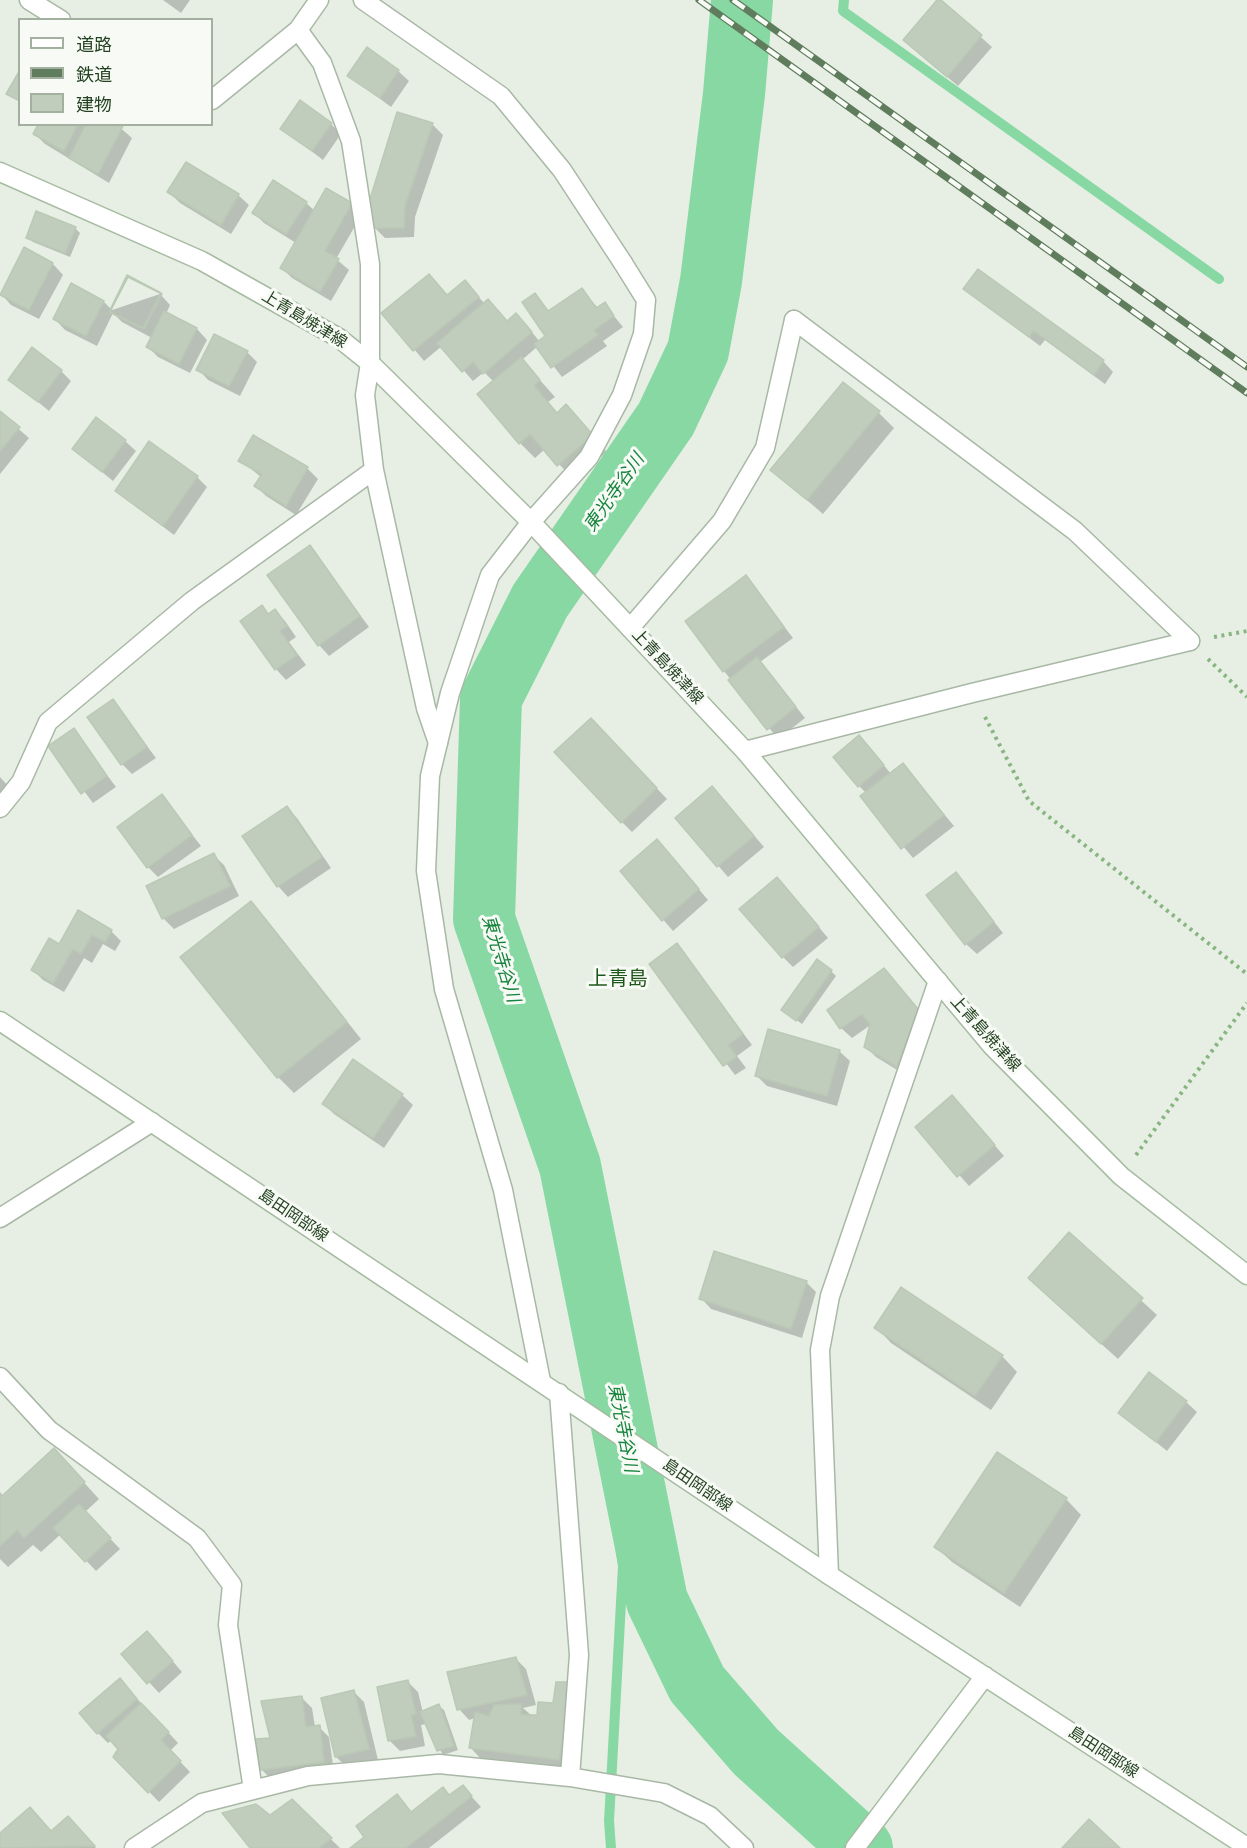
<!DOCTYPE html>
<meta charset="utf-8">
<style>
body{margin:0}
#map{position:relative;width:1247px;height:1848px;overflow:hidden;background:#e7efe4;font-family:"DM Sans","Noto Sans JP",sans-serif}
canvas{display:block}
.legend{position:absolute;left:18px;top:18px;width:195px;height:108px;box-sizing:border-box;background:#f7faf5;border:2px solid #a3b0a0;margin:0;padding:8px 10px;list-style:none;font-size:18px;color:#244221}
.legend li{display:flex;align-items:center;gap:12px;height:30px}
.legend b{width:30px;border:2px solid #a3b0a0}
</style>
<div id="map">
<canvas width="1247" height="1848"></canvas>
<ul class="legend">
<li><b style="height:8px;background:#fff"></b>道路</li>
<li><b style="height:8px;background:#5f7d5c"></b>鉄道</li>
<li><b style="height:16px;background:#c0cdbc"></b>建物</li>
</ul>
</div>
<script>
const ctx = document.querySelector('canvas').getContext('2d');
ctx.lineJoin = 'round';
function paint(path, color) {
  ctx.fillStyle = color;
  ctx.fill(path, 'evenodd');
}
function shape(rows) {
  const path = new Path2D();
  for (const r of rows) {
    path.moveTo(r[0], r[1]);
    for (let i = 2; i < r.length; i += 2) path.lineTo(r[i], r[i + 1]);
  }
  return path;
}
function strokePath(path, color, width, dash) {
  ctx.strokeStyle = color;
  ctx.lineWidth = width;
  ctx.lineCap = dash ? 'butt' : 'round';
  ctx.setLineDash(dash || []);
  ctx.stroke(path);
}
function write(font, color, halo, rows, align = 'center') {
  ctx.font = font + ' "DM Sans","Noto Sans JP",sans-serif';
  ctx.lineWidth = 6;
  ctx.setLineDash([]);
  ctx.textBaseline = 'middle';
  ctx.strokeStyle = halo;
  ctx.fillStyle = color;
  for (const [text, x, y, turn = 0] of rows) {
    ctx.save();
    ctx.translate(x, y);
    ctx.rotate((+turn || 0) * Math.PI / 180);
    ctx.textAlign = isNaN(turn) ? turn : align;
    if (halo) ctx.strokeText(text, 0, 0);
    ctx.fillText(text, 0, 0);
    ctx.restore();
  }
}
const shadow = shape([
 [163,0,190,0,181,13],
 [939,0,992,47,958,86,915,50],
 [398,71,409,81,391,107,349,76],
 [40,124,116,124,132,138,109,183,45,144,35,134],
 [331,124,341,134,323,160,282,129],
 [432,124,443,135,415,217,414,237,385,238,374,227],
 [187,164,238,195,249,205,231,234,180,203,169,192],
 [327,190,352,204,362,214,336,259,349,270,331,301,292,278,282,268,296,243,264,223,254,213,306,203,315,211],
 [75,228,80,233,70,257,33,242,28,237],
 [24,249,53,264,63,275,39,319,11,305,1,294],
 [965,289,1103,361,1113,372,1105,384,1045,340,1040,346],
 [582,290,598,308,604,304,623,327,603,341,607,346,562,377,538,346,522,360,555,397,548,402,558,414,566,406,607,452,574,480,545,449,535,458,520,443,494,382,484,372,473,381,442,346,424,361,384,313,448,296,475,293,485,304,499,311,508,322,526,325,540,342,548,336,535,295,550,312],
 [160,294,170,305,166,314,197,329,207,340,190,373,158,357,148,347,152,338,122,322,113,313,97,346,65,330,55,319,104,302,112,310],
 [247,352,257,362,240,396,208,380,198,369],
 [61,371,71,381,49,411,10,379],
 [0,413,29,438,0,474],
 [879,413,894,428,823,514,772,470],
 [254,437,307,468,318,479,296,515,266,496,256,486,261,477,240,460],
 [125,441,136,451,113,481,74,449],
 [197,477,207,487,174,535,116,491],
 [310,547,369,627,329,656,319,645],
 [746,577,793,638,760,662,805,718,778,739,724,671],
 [262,607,270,615,275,611,285,621,296,637,289,642,306,665,286,680,276,669],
 [113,701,156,758,132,774,122,764],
 [73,730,116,787,93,803,50,746],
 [601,730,667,799,632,832,622,822],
 [869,747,891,774,903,765,954,826,913,858,862,797,867,794,859,786],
 [0,777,8,786,0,801],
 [162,796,201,846,158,877,148,867],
 [722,798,764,847,728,877,677,818],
 [287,808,297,818,331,868,288,897,278,886],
 [667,852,708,900,673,931,622,872],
 [213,855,224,865,239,896,174,929,164,919,148,887],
 [956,874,1003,933,977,954,966,944],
 [787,889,828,938,793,967,783,957],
 [251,903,266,919,361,1039,294,1093,278,1077,182,957],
 [79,912,111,931,121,941,115,951,103,944,92,963,84,958,64,992,43,980,33,970,60,946],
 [677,945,752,1045,737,1056,746,1068,735,1075,651,964],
 [831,971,836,976,802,1024,788,1014],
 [894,980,928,1021,907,1076,876,1057,866,1047,872,1024,852,1038,841,1028],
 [839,1051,850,1061,837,1106,767,1086,757,1076],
 [353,1061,402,1095,413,1105,384,1148,334,1114,324,1104],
 [962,1108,1004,1156,969,1186,917,1127],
 [1069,1234,1157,1315,1118,1359,1045,1293],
 [806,1282,816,1292,802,1338,711,1309,701,1298],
 [876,1327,1002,1356,1017,1372,991,1410,891,1343],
 [1186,1402,1197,1412,1167,1451,1120,1413],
 [69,1466,99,1499,85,1512,120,1549,96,1571,61,1534,41,1552,33,1545,8,1567,0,1559,0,1494,3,1497],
 [1066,1499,1081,1515,1020,1607,952,1562,936,1547],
 [157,1643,182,1672,159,1693,123,1654],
 [515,1658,526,1669,536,1705,523,1708,531,1715,538,1717,555,1704,572,1683,569,1769,480,1758,470,1747,475,1718,469,1720,459,1709],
 [408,1682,418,1692,423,1713,439,1706,444,1710,458,1750,443,1755,426,1724,421,1725,425,1746,400,1751,390,1741],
 [130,1691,178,1743,170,1751,190,1772,159,1802,115,1757,120,1748,112,1740,108,1743,98,1733],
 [354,1692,364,1702,378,1760,347,1767,336,1757],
 [302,1698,312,1708,315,1727,319,1727,329,1737,334,1772,272,1780,261,1769,272,1739],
 [463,1787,481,1807,429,1848,352,1848,366,1837,397,1796,412,1813,450,1797],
 [292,1801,340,1848,252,1848,270,1817],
 [79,1828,96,1848,0,1848,0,1835]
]);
const stream = shape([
 [844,0,843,11,1219,279],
 [611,1848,609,1821,623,1566,600,1412,616,1393]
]);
const river = shape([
 [742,0,734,94,711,281,698,351,666,419,540,601,491,698,484,919,570,1166,657,1601,697,1684,756,1752,862,1848]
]);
const building = shape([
 [937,0,941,0,982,35,947,77,903,40,937,0],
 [367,47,399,70,380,98,347,76,367,47],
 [20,70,20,101,6,94,20,70],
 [300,100,332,123,312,151,280,129,300,100],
 [397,112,433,123,405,206,404,228,373,228,370,199,397,112],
 [38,124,78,124,64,151,33,134,38,124],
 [86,124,123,126,98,174,69,158,86,124],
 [186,162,239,194,221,225,167,192,186,162],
 [273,180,307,202,286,234,252,213,273,180],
 [326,188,352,203,325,251,339,259,320,292,280,268,326,188],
 [36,211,76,227,65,253,26,238,36,211],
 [24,247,53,263,29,310,0,295,24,247],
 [978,269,1104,360,1094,375,1034,331,1029,337,963,289,978,269],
 [429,274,447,295,465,280,479,297,413,351,381,313,429,274],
 [127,275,161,293,143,328,109,312,127,275],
 [128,277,162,294,144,329,110,312,128,277],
 [71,283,104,301,86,336,53,319,71,283],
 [582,288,596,308,605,302,614,316,594,330,598,335,551,368,534,344,545,336,522,302,535,293,548,311,582,288],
 [488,299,507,321,516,313,532,332,483,374,473,362,462,372,437,343,488,299],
 [164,311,197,328,179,364,146,347,164,311],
 [214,334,248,351,229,386,196,370,214,334],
 [32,347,62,370,38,402,8,380,32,347],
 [521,357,540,380,534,386,557,413,566,404,593,435,557,466,530,434,519,444,477,394,521,357],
 [843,382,880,411,807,500,770,470,843,382],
 [0,411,20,427,0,451,0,411],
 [96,417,126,440,102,472,72,449,96,417],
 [253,435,308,467,286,506,254,486,262,474,238,461,253,435],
 [149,441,198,476,163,526,115,491,149,441],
 [310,545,360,616,318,646,267,575,310,545],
 [746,575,784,627,723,672,685,621,746,575],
 [262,605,268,614,275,609,287,626,280,631,297,655,275,670,240,621,262,605],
 [757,657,796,707,767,730,728,680,757,657],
 [113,699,147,747,121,765,87,717,113,699],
 [591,718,657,788,621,823,554,752,591,718],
 [74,728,107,776,81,794,48,746,74,728],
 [859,735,884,765,858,787,833,757,859,735],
 [903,763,944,815,901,849,860,796,903,763],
 [712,786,754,836,717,867,675,818,712,786],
 [162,794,192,835,147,868,117,827,162,794],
 [287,806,322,857,277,887,242,836,287,806],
 [657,839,699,889,662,921,620,871,657,839],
 [214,853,230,886,162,919,146,886,214,853],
 [956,872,994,922,965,945,926,895,956,872],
 [777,877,819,927,782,958,739,909,777,877],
 [251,901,347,1022,277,1078,180,957,251,901],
 [78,910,112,930,105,942,92,935,81,954,73,949,53,983,31,970,49,938,59,944,78,910],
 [677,943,743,1034,728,1045,737,1057,723,1066,649,964,677,943],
 [817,959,832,970,796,1021,781,1010,817,959],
 [884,968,918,1009,897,1067,864,1047,870,1024,862,1014,840,1029,827,1010,884,968],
 [768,1029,840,1050,827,1096,755,1076,768,1029],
 [353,1059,403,1094,373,1138,322,1104,353,1059],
 [952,1095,995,1145,957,1177,915,1127,952,1095],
 [1069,1232,1143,1298,1101,1344,1028,1278,1069,1232],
 [714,1251,807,1281,791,1329,699,1299,714,1251],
 [901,1287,1003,1355,975,1396,874,1328,901,1287],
 [1149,1372,1187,1401,1156,1442,1118,1413,1149,1372],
 [54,1448,85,1482,24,1538,17,1530,0,1546,0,1493,2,1496,54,1448],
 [997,1452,1067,1498,1004,1593,934,1547,997,1452],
 [79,1504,111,1538,85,1562,53,1528,79,1504],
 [147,1631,173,1661,147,1684,121,1654,147,1631],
 [516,1657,527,1695,457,1710,447,1672,516,1657],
 [120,1678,137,1699,97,1734,79,1713,120,1678],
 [408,1680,416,1714,411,1715,416,1736,388,1741,377,1687,408,1680],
 [556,1682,572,1682,559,1760,469,1748,475,1712,489,1716,494,1705,521,1704,521,1715,537,1715,538,1702,553,1703,556,1682],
 [354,1690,369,1749,335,1757,321,1698,354,1690],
 [302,1696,306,1727,320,1725,324,1762,260,1770,255,1739,270,1738,261,1701,302,1696],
 [141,1703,169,1732,161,1740,181,1761,148,1793,113,1757,118,1749,106,1736,141,1703],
 [439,1704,454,1746,437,1751,420,1712,439,1704],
 [463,1785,472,1796,406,1848,350,1848,364,1837,356,1826,397,1794,411,1812,443,1787,449,1795,463,1785],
 [292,1799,332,1838,319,1848,250,1848,222,1813,256,1804,270,1815,292,1799],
 [30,1807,51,1831,68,1816,95,1846,0,1848,0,1833,30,1807],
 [1089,1819,1120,1848,1062,1848,1089,1819]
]);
const path = shape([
 [1214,637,1247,631],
 [1208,659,1247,697],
 [985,717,1029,801,1247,974],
 [1136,1155,1247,1003]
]);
const lane = shape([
 [298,30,322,63,351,141,370,264,370,363,365,395,374,470,426,708,438,743],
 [212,100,298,30,319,0],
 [531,522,589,457,622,395,643,334,646,300,623,263],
 [630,628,722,521,765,448,794,320],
 [745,751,972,693,1190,641],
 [0,808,21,782,48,722,192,601,374,470],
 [829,1575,820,1350,830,1296,938,981]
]);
const street = shape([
 [29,0,61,20],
 [363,0,501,96,562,170,623,263],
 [794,320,1075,531,1190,641],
 [531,522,490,575,450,693,430,776,426,871,444,989,503,1190,541,1381],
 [0,1218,152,1122],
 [0,1377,49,1430,197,1538,232,1585,228,1625,253,1790],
 [559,1393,579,1655,570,1777],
 [134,1848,202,1803,308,1776,439,1764,570,1777,664,1793,710,1816,744,1848]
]);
const secondary = shape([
 [0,172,202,261,339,338,370,363,531,522,745,751,992,1046,1121,1176,1247,1275],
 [0,1021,829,1575,1247,1847],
 [855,1848,985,1676]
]);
const rail = shape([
 [699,0,1247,393],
 [733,0,1247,367]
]);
const streetNames = [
 ["上青島焼津線",304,320,31],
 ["上青島焼津線",667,667,47],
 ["上青島焼津線",985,1034,48],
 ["島田岡部線",293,1216,34],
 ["島田岡部線",697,1486,34],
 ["島田岡部線",1103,1753,33]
];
const waterNames = [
 ["東光寺谷川",615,493,-55],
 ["東光寺谷川",500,959,73],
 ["東光寺谷川",622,1428,79]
];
const quarterNames = [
 ["上青島",618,980]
];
paint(shadow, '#0003');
strokePath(stream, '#87d8a3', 10);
strokePath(river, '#87d8a3', 62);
paint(building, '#c0cdbc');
strokePath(building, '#bac9b5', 1.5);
strokePath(lane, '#a9b8a6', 21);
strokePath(street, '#a9b8a6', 21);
strokePath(secondary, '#a6bba1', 21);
strokePath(path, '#88b581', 4, [3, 4.5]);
strokePath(lane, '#fff', 18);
strokePath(street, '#fff', 18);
strokePath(secondary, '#fff', 18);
strokePath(rail, '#5f7d5c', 7);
strokePath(rail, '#f7faf5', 4.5, [14]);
write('16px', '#244221', '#f7faf5', streetNames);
write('italic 18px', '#15843c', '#f7faf5', waterNames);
write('20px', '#1e571b', '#f7faf5', quarterNames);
</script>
